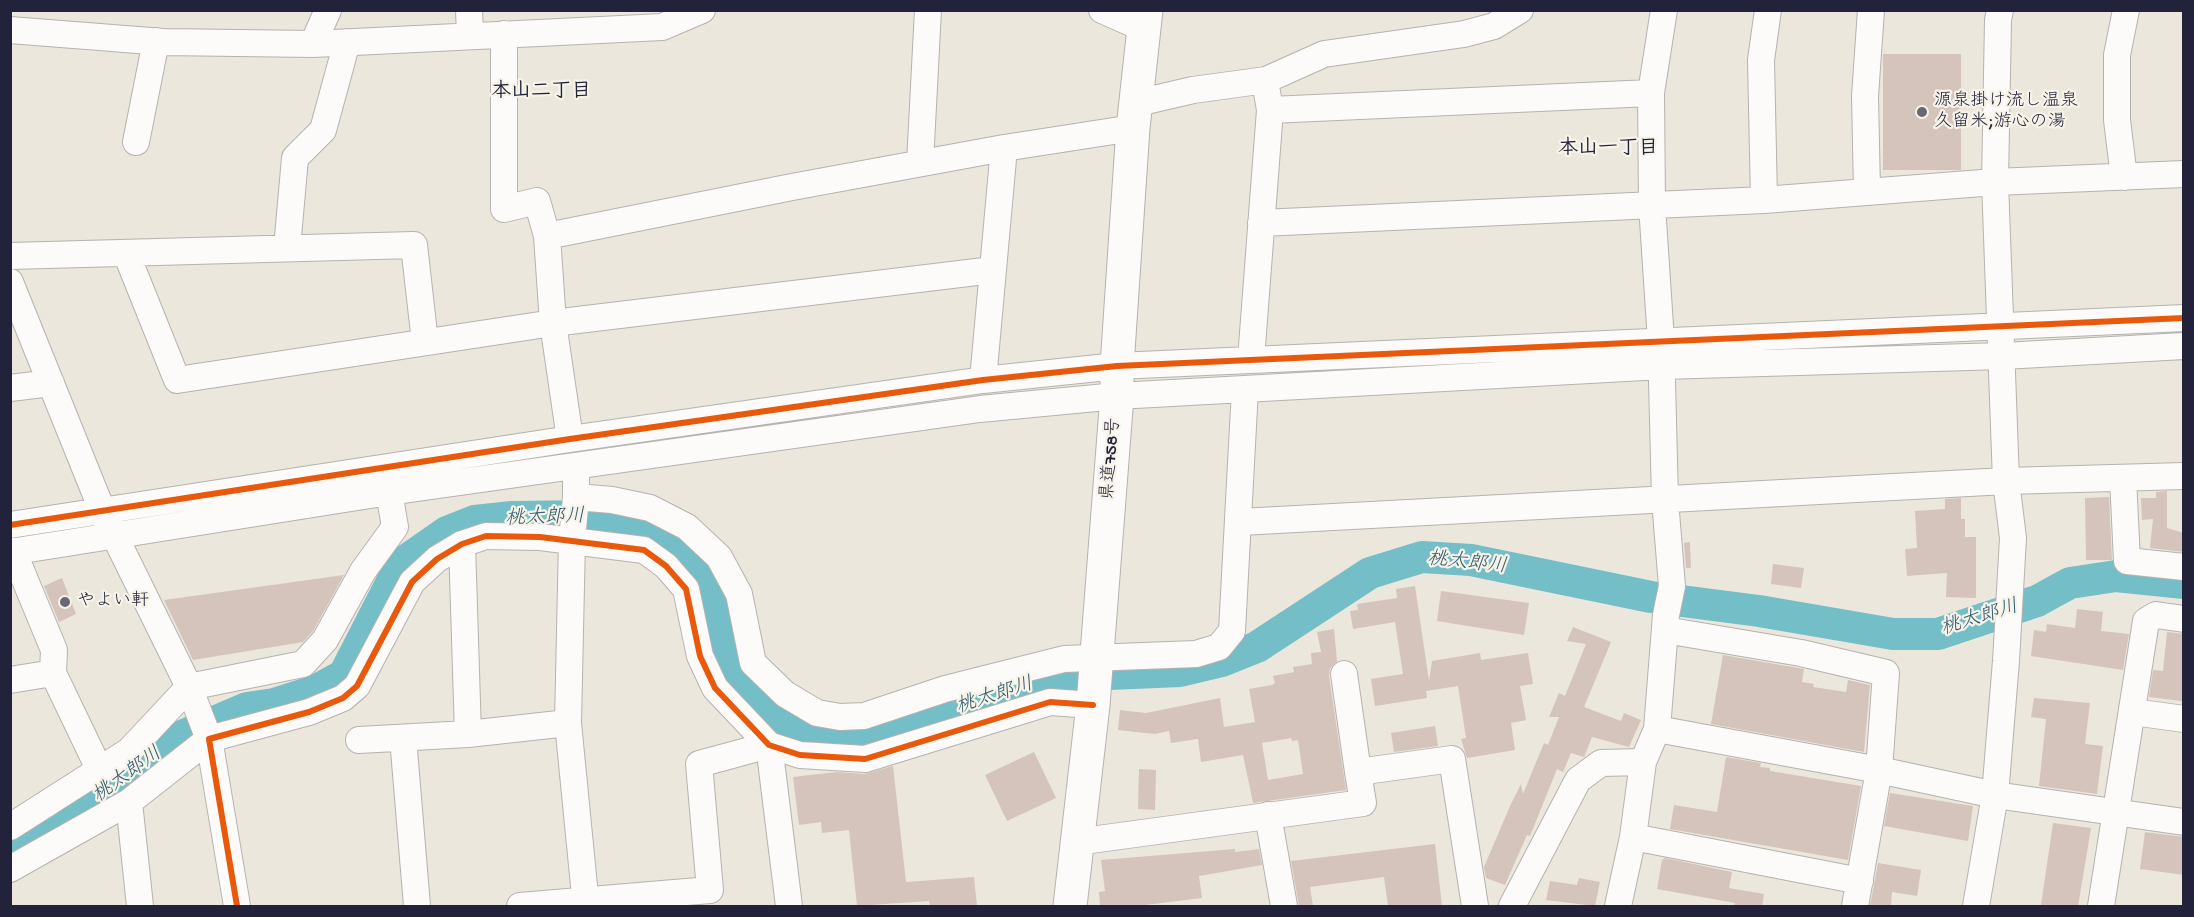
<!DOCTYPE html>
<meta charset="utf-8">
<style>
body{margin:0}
#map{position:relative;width:2194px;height:917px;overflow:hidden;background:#ece7dc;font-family:"Gochi Hand",sans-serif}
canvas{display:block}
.frame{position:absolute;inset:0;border:12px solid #22223b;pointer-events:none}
</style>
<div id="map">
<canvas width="2194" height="917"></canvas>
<div class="frame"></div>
</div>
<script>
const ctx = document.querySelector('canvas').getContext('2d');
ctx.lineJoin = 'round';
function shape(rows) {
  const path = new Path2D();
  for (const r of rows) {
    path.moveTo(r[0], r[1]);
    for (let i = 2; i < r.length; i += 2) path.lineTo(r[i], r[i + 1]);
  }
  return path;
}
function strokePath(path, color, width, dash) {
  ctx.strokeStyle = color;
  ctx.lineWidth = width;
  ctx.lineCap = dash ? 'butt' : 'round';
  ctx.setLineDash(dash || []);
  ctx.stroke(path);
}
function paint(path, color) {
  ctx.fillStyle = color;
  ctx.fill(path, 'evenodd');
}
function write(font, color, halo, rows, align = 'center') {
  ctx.font = font + ' "Gochi Hand","Klee One",sans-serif';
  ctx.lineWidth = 4.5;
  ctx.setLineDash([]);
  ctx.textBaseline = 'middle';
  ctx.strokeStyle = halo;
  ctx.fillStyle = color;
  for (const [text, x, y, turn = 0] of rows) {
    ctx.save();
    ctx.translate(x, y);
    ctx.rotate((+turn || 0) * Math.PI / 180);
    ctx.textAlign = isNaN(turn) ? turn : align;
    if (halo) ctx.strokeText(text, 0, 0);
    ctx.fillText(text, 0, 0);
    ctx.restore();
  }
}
const river = shape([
 [10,852,101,797,182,736,247,708,274,704,315,691,344,675,401,564,447,532,475,521,512,517,592,516,628,523,664,537,693,560,709,587,732,673,750,701,803,735,851,741,877,737,1021,686,1064,676,1180,671,1222,661,1257,647,1370,573,1422,557,1471,560,1651,597,1759,611,1893,634,1938,634,2037,601,2070,583,2116,576,2184,583]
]);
const building = shape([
 [1883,54,1961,54,1961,170,1883,170],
 [2167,491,2167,528,2184,533,2184,552,2150,548,2153,519,2142,520,2141,498,2156,498,2156,492],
 [2109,497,2112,560,2086,560,2085,498],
 [1961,498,1961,519,1965,519,1965,537,1976,537,1976,598,1946,597,1947,573,1907,576,1905,549,1917,548,1915,511,1945,509,1945,499],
 [1690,542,1691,568,1686,568,1684,543],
 [1773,564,1804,568,1801,588,1771,584],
 [344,575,313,631,303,642,193,660,164,600],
 [62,578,76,614,59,622,44,586],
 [1415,586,1429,681,1432,661,1480,653,1481,660,1528,653,1533,684,1520,686,1526,720,1511,723,1515,750,1467,758,1461,739,1466,738,1458,686,1426,691,1427,698,1375,706,1371,679,1403,674,1395,622,1353,629,1350,611,1358,610,1357,604,1397,598,1396,589],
 [1441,591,1529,603,1524,635,1437,621],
 [2077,609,2103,612,2101,631,2129,634,2123,670,2031,656,2034,630,2046,632,2047,624,2075,628],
 [1573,627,1611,642,1584,707,1621,721,1624,713,1641,720,1629,747,1592,737,1584,757,1571,753,1563,772,1557,769,1530,836,1527,835,1505,885,1486,878,1484,867,1510,806,1521,784,1523,794,1544,743,1548,745,1559,717,1549,717,1559,693,1565,696,1586,644,1567,641],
 [1334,629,1337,661,1330,668,1329,676,1346,790,1253,803,1243,755,1201,762,1198,739,1171,743,1169,731,1155,734,1118,730,1120,710,1146,713,1220,698,1224,727,1255,722,1249,689,1272,685,1275,683,1273,676,1294,672,1293,667,1312,664,1311,653,1321,652,1317,632],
 [1291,738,1292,741,1298,740,1303,774,1268,780,1262,743],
 [2167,632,2184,634,2182,701,2149,697,2153,670,2163,671],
 [1723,655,1804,669,1802,682,1814,684,1813,687,1846,692,1848,680,1870,685,1864,752,1711,724],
 [2034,698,2090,703,2085,744,2103,746,2097,794,2039,786,2046,719,2031,717],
 [1435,726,1438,746,1394,752,1391,733],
 [1034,752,1056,798,1007,821,985,775],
 [1726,757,1761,763,1760,767,1770,768,1770,771,1861,786,1848,860,1670,829,1674,805,1717,812],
 [893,766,906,882,974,877,977,906,930,906,929,901,857,906,849,830,822,833,821,822,799,825,793,777,837,772,864,774],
 [1139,769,1156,770,1155,810,1138,809],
 [1890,793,1973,806,1968,841,1884,826],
 [2053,823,2091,828,2078,906,2041,905],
 [2145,832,2184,837,2184,875,2140,869],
 [1435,844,1442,906,1388,906,1384,877,1310,887,1313,906,1299,906,1291,861],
 [1235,849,1235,852,1259,849,1262,865,1199,876,1202,898,1137,906,1100,906,1099,892,1105,891,1101,860],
 [1665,858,1732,872,1729,888,1764,894,1762,906,1734,906,1735,903,1657,889,1662,860],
 [1878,863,1921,870,1917,896,1892,892,1891,906,1870,906],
 [1579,878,1600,882,1595,906,1546,900,1550,881,1577,885]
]);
const minor = shape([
 [469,10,470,36],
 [1102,10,1145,29],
 [10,30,163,42,313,44,662,27,702,10],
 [504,34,504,209,537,201,547,236,553,323,570,439],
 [313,44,328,10],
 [1137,103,1193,90,1266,80,1324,54,1464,34,1494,26,1520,10],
 [1270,110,1651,93],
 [136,142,156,41],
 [920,163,928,10],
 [2124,177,2117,120,2117,55,2126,10],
 [1867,191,1865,96,1871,10],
 [1764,200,1761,60,1768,10],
 [1261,223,1764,200,1995,182,2184,174],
 [547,236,792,187,1004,148,1133,128],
 [287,248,295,158,323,130,347,42],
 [126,253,177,380,553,323,993,270],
 [10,256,414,245,425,342],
 [10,282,102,510,189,687,209,739,129,802,10,869],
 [1251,359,1270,110,1267,92],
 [983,380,1004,148],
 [10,388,51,383],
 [576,466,576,497,612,500,650,508,687,527,719,557,739,594,753,663,785,694,817,713,840,717,864,716,945,689,1064,659,1196,654,1219,647,1232,631,1245,389],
 [2123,478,2127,561,2184,567],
 [576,497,572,540,568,723,586,906],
 [1240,522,2006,481,2184,476],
 [10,525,570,439,983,380,1117,366,2184,318],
 [462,544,468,734],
 [13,551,54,650,53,673,100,771],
 [10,552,389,492,980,409,1117,396,1662,366,2003,356,2184,346],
 [1665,630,1801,653,1886,673,1879,770,1855,906],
 [1344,674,1358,772],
 [10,680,53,673],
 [2133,712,2184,719],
 [1657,729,1879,770,1995,795,2184,822],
 [403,738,417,906],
 [359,740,468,734,568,723],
 [129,802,140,906],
 [1268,815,1284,906],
 [10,827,129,751,189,687,303,664,325,640,363,571,395,527,389,492],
 [1633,837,1860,881],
 [1076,842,1363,803,1358,772,1452,759,1475,906],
 [237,906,209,739,309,712,343,698,357,686,412,582,437,559,462,544,486,536,540,537,644,550,666,566,686,589,700,656,715,688,769,745,800,755,865,759,1050,702,1093,705],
 [520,906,710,890,699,764,769,745,789,906],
 [1512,906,1578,780,1601,763,1643,762],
 [1618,906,1633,837,1643,762,1657,729,1666,615,1672,586,1665,500,1661,341,1652,205,1651,93,1664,10],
 [1976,906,1995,795,2006,661,2013,538,2006,481,1995,182,1998,20,2000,10],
 [2101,906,2146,621,2156,615,2184,619]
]);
const major = shape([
 [1070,906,1093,705,1117,396,1117,366,1133,128,1146,10]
]);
const cycleway = shape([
 [10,525,570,439,983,380,1117,366,2184,318],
 [237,906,209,739,309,712,343,698,357,686,412,582,437,559,462,544,486,536,540,537,644,550,666,566,686,589,700,656,715,688,769,745,800,755,865,759,1050,702,1093,705]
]);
const markers = [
 [1922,112,6,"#696773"],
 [65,602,6,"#696773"]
];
const poiNames = [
 ["源泉掛け流し温泉",1934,102],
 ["久留米;游心の湯",1934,123],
 ["やよい軒",77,602]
];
const streetNames = [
 ["県道758号",1112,459,-85]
];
const neighbourhoodNames = [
 ["本山二丁目",541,93],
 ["本山一丁目",1608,150]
];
const waterNames = [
 ["桃太郎川",545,519,-2],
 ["桃太郎川",1467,564,6],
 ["桃太郎川",1980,619,-17],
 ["桃太郎川",995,697,-18],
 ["桃太郎川",128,776,-36]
];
strokePath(river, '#74bec7', 32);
paint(building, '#d4c4bb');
strokePath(minor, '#b6b2ae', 28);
strokePath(major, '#b6b2ae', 35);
strokePath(minor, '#fcfbfa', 26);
strokePath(major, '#fcfbfa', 33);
strokePath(cycleway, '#e8590c', 6);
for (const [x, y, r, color] of markers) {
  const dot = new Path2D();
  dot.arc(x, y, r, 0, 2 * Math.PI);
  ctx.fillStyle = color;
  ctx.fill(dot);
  strokePath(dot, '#f7f3e8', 2);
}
write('18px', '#22223b', '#f7f3e8', poiNames, 'left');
write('18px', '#22223b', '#f7f3e8', streetNames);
write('bold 20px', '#22223b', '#f7f3e8', neighbourhoodNames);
write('italic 20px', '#2e5a6f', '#f7f3e8', waterNames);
</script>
